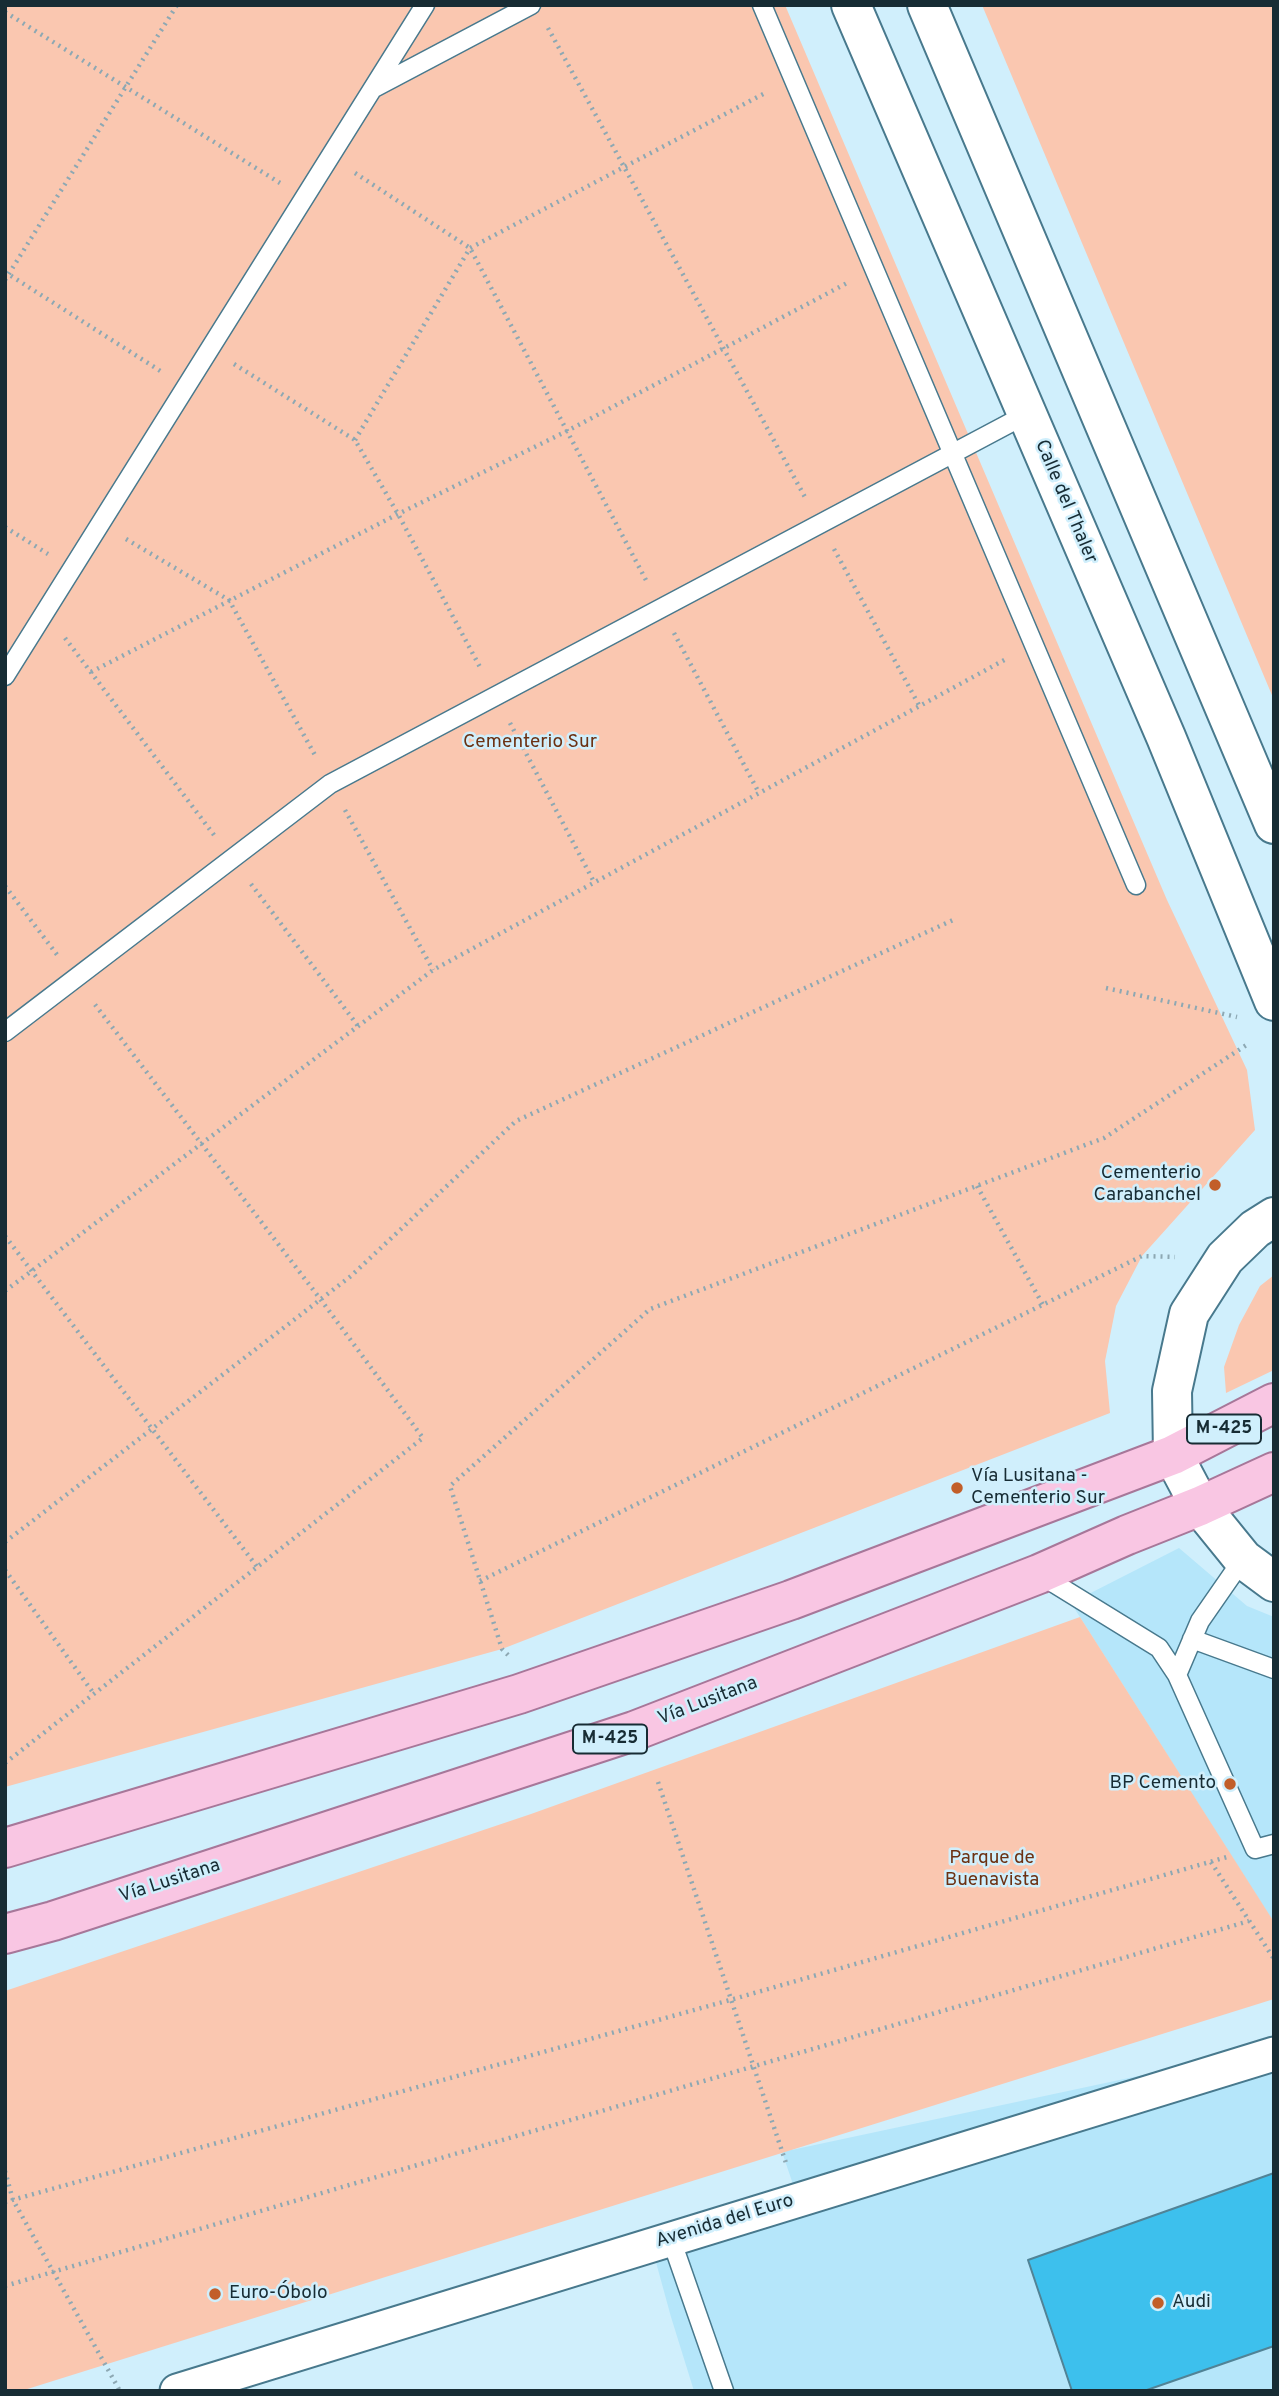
<!DOCTYPE html>
<meta charset="utf-8">
<style>
body{margin:0}
#map{position:relative;width:1279px;height:2396px;overflow:hidden;background:#d0effc;font-family:Overpass,sans-serif}
canvas{display:block}
.frame{position:absolute;inset:0;border:7px solid #172c34;pointer-events:none}
</style>
<div id="map">
<canvas width="1279" height="2396"></canvas>
<div class="frame"></div>
</div>
<script>
const ctx = document.querySelector('canvas').getContext('2d');
ctx.lineJoin = 'round';
function paint(path, color) {
  ctx.fillStyle = color;
  ctx.fill(path, 'evenodd');
}
function shape(rows) {
  const path = new Path2D();
  for (const r of rows) {
    path.moveTo(r[0], r[1]);
    for (let i = 2; i < r.length; i += 2) path.lineTo(r[i], r[i + 1]);
  }
  return path;
}
function strokePath(path, color, width, dash) {
  ctx.strokeStyle = color;
  ctx.lineWidth = width;
  ctx.lineCap = dash ? 'butt' : 'round';
  ctx.setLineDash(dash || []);
  ctx.stroke(path);
}
function write(font, color, halo, rows, align = 'center') {
  ctx.font = font + ' Overpass,sans-serif';
  ctx.lineWidth = 5;
  ctx.setLineDash([]);
  ctx.textBaseline = 'middle';
  ctx.strokeStyle = halo;
  ctx.fillStyle = color;
  for (const [text, x, y, turn = 0] of rows) {
    ctx.save();
    ctx.translate(x, y);
    ctx.rotate((+turn || 0) * Math.PI / 180);
    ctx.textAlign = isNaN(turn) ? turn : align;
    if (halo) ctx.strokeText(text, 0, 0);
    ctx.fillText(text, 0, 0);
    ctx.restore();
  }
}
const built = shape([
 [1179,1548,1247,1606,1274,1617,1274,1923,1071,1603],
 [1274,2047,1274,2391,694,2391,671,2317,651,2244,798,2199,782,2152]
]);
const green = shape([
 [5,5,785,5,1167,900,1247,1070,1255,1130,1142,1256,1116,1306,1105,1361,1110,1413,502,1649,5,1787],
 [982,5,1274,5,1274,700],
 [1274,1275,1274,1370,1226,1393,1224,1367,1239,1325,1260,1286],
 [1080,1617,1274,1922,1274,1999,21,2391,5,2391,5,1991,531,1814]
]);
const building = shape([
 [1274,2173,1274,2346,1144,2391,1072,2391,1028,2260,1274,2173]
]);
const path = shape([
 [5,12,280,183],
 [548,28,806,499],
 [355,173,470,248,647,582],
 [5,272,162,372],
 [5,280,177,5],
 [234,364,355,440,398,514,481,669],
 [355,440,470,248,767,92],
 [5,527,48,554],
 [126,539,229,600,316,757],
 [834,549,920,707],
 [674,633,759,793],
 [65,638,214,835],
 [91,672,398,514,567,431,849,282],
 [510,723,594,882],
 [345,810,433,970],
 [251,884,358,1026],
 [5,886,58,956],
 [1106,988,1237,1017],
 [977,1186,1043,1305],
 [5,1236,258,1568],
 [5,1291,433,970,1008,658],
 [5,1542,351,1276,516,1121,953,920],
 [5,1570,94,1694],
 [480,1581,1142,1256,1175,1257],
 [508,1655,502,1649,450,1486,650,1309,1104,1138,1248,1044],
 [5,1763,423,1438,321,1300,93,1002],
 [658,1782,786,2163],
 [1211,1862,1274,1959],
 [5,2171,13,2200,120,2391],
 [5,2202,730,2000,1227,1857],
 [5,2286,1249,1921]
]);
const lane = shape([
 [762,5,1136,885],
 [374,88,531,5],
 [5,676,425,5],
 [5,1032,330,784,1027,414],
 [1243,1559,1200,1621,1177,1675,1255,1849,1274,1844],
 [1039,1574,1159,1648,1177,1675],
 [1192,1639,1274,1669],
 [671,2239,724,2391]
]);
const street = shape([
 [177,2391,1274,2054]
]);
const secondary = shape([
 [851,5,1166,737,1274,1001],
 [927,5,1274,824],
 [1274,1217,1255,1229,1225,1258,1189,1314,1172,1391,1173,1455,1200,1506,1243,1559,1274,1582]
]);
const primary = shape([
 [5,1848,519,1694,791,1600,1173,1455,1274,1403],
 [5,1934,53,1921,634,1731,1039,1574,1127,1535,1200,1506,1274,1472]
]);
const markers = [
 [1215,1185,7,"#c25e29"],
 [957,1488,7,"#c25e29"],
 [1230,1784,7,"#c25e29"],
 [215,2294,7,"#c25e29"],
 [1158,2303,7,"#c25e29"]
];
const shields = [
 [1224,1429,74],
 [610,1739,74]
];
const shieldNames = [
 ["M-425",1224,1429],
 ["M-425",610,1739]
];
const streetNames = [
 ["Calle del Thaler",1065,502,67],
 ["Vía Lusitana",708,1702,-21],
 ["Vía Lusitana",170,1882,-18],
 ["Avenida del Euro",725,2222,-17]
];
const parkNames = [
 ["Cementerio Sur",530,743],
 ["Parque de",992,1859],
 ["Buenavista",992,1881]
];
const poiNames = [
 ["Cementerio",1201,1174,"right"],
 ["Carabanchel",1201,1196,"right"],
 ["Vía Lusitana -",971,1477],
 ["Cementerio Sur",971,1499],
 ["BP Cemento",1216,1784,"right"],
 ["Euro-Óbolo",229,2294],
 ["Audi",1172,2303]
];
paint(built, '#b5e6fa');
paint(green, '#fac7b0');
paint(building, '#3dc0ed');
strokePath(building, '#518396', 2);
strokePath(lane, '#48798d', 21);
strokePath(street, '#48798d', 37);
strokePath(secondary, '#48798d', 42);
strokePath(primary, '#a77799', 42);
strokePath(path, '#8da8b3', 4.5, [2, 5]);
strokePath(lane, '#fff', 18);
strokePath(street, '#fff', 33);
strokePath(secondary, '#fff', 38);
strokePath(primary, '#f9c6e3', 38);
for (const [x, y, r, color] of markers) {
  const dot = new Path2D();
  dot.arc(x, y, r, 0, 2 * Math.PI);
  ctx.fillStyle = color;
  ctx.fill(dot);
  strokePath(dot, '#d0effc', 2.5);
}
for (const [x, y, w] of shields) {
  const box = new Path2D();
  box.roundRect(x - w / 2, y - 14.5, w, 29, 5);
  ctx.fillStyle = '#d0effc';
  ctx.fill(box);
  strokePath(box, '#172c34', 2);
}
write('bold 18px', '#172c34', null, shieldNames);
write('19px', '#172c34', '#d0effc', streetNames);
write('19px', '#6c3112', '#d0effc', parkNames);
write('19px', '#172c34', '#d0effc', poiNames, 'left');
</script>
